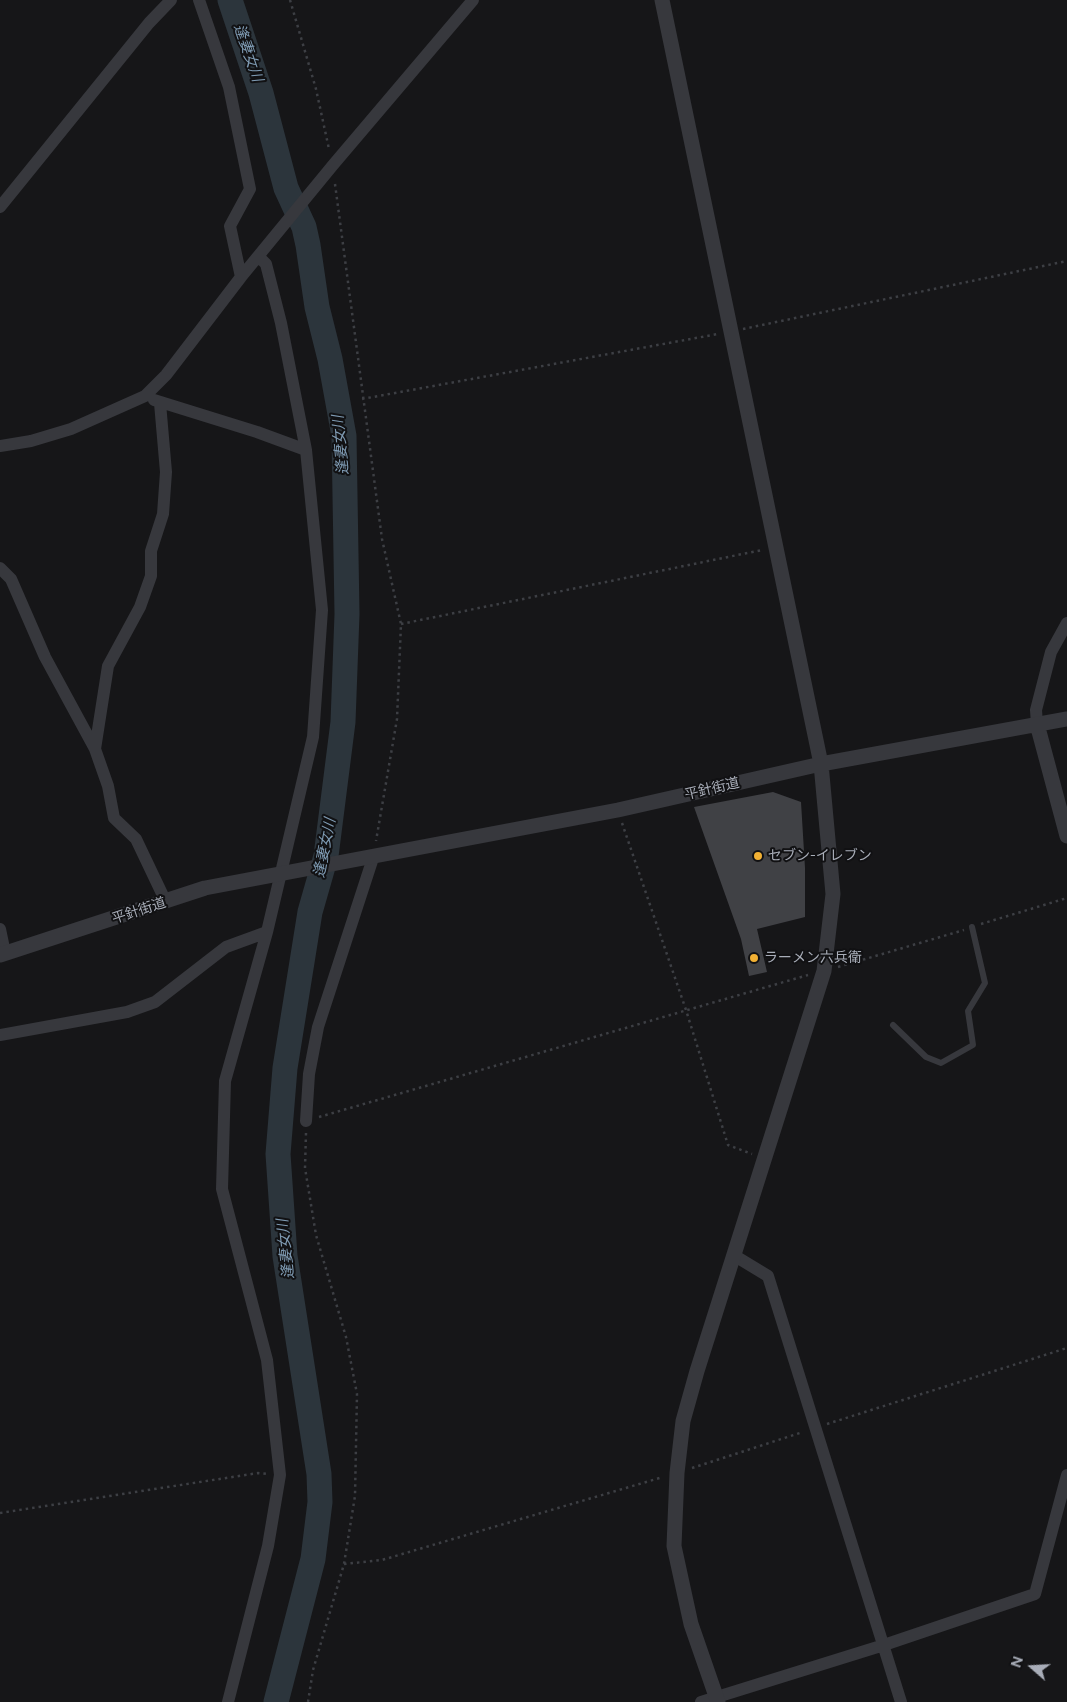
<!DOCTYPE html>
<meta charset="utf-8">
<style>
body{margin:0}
#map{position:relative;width:1067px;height:1702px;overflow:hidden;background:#161618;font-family:Figtree,sans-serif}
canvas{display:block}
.north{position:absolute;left:1007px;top:1642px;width:50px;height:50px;-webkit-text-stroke:4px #111113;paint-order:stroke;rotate:289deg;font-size:14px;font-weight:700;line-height:20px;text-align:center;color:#a8adb8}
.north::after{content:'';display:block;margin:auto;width:18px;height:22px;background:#a8adb8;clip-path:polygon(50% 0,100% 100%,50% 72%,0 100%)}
</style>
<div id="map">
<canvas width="1067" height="1702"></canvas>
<div class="north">N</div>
</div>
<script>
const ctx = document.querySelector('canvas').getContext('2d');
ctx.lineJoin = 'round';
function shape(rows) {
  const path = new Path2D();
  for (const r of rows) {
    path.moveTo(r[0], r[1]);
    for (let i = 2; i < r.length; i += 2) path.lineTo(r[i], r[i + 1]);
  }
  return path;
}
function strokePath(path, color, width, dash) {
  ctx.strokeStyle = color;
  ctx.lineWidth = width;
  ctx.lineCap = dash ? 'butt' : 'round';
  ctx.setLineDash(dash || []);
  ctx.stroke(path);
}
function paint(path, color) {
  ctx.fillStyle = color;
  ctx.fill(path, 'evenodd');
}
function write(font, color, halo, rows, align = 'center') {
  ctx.font = font + ' Figtree,"Noto Sans JP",sans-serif';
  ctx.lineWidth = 4;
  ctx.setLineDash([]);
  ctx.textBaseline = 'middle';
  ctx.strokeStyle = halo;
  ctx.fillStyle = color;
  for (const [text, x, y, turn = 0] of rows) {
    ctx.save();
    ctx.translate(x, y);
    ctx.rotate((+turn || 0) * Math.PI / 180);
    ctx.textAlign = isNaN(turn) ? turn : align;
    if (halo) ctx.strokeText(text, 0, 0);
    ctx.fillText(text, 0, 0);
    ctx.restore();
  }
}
const river = shape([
 [230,0,261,93,286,188,304,227,308,245,317,307,330,359,344,436,347,614,343,722,326,856,310,912,285,1068,278,1154,285,1256,319,1474,320,1502,313,1559,276,1702]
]);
const building = shape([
 [773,792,801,802,805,868,805,917,757,929,767,972,749,976,741,939,694,807]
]);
const path = shape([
 [290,0,316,89,329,149],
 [335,184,382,539,401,624,397,719,376,841],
 [743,329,1067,261],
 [362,399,718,334],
 [401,624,762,550],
 [622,823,686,1010,728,1145,752,1154],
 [981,924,1067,898],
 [838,967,964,930],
 [319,1117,808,975],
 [306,1133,305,1168,316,1235,346,1337,357,1394,355,1496,344,1564,313,1670,308,1702],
 [827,1424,1067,1348],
 [692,1468,803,1432],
 [0,1513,258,1473,268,1474],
 [344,1564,382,1560,663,1477]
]);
const service = shape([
 [893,1025,926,1057,941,1063,973,1045,968,1011,985,983,972,927]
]);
const minor = shape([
 [199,0,229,87,250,189,230,226,241,277],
 [0,207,149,23,171,0],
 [154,400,257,432,306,450],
 [0,446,31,441,71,429,145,396,166,375,241,277,333,165,473,0],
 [0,568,11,579,45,657,95,749,108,786,114,818,136,839,166,902],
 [1037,724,1036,710,1051,652,1067,623],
 [95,749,108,666,140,607,151,576,151,551,163,514,166,472,160,403],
 [0,929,5,953],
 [0,1035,127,1012,155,1002,226,947,267,932],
 [306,1121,309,1074,318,1027,374,855],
 [735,1256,768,1276,901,1702],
 [228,1702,268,1546,280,1475,267,1360,222,1189,225,1081,267,932,313,737,322,610,306,450,281,323,266,264,259,257],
 [701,1702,884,1645,1035,1594,1067,1475]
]);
const tertiary = shape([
 [662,0,821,764,833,894,824,971,697,1371,683,1421,677,1473,674,1546,691,1624,718,1702],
 [1037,724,1067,836],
 [0,955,205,888,618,810,821,764,1067,719]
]);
const markers = [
 [758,856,5,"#f2b134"],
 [754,958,5,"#f2b134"]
];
const streetNames = [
 ["平針街道",712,789,-13],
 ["平針街道",139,911,-18]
];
const poiNames = [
 ["セブン-イレブン",768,856],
 ["ラーメン六兵衛",764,958]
];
const waterNames = [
 ["逢妻女川",248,53,71],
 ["逢妻女川",341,445,-95],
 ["逢妻女川",325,848,-79],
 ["逢妻女川",286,1249,-96]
];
strokePath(river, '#2c353c', 25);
paint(building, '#404145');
strokePath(path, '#3d3f44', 2.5, [2.5, 4]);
strokePath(service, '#37383d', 6);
strokePath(minor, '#37383d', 12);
strokePath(tertiary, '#37383d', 15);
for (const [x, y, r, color] of markers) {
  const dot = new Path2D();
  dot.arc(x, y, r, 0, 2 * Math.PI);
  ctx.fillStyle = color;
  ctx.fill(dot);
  strokePath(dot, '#111113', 2);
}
write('14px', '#a8adb8', '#111113', streetNames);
write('14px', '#a8adb8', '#111113', poiNames, 'left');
write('italic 15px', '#7f9bb3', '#111113', waterNames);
</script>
